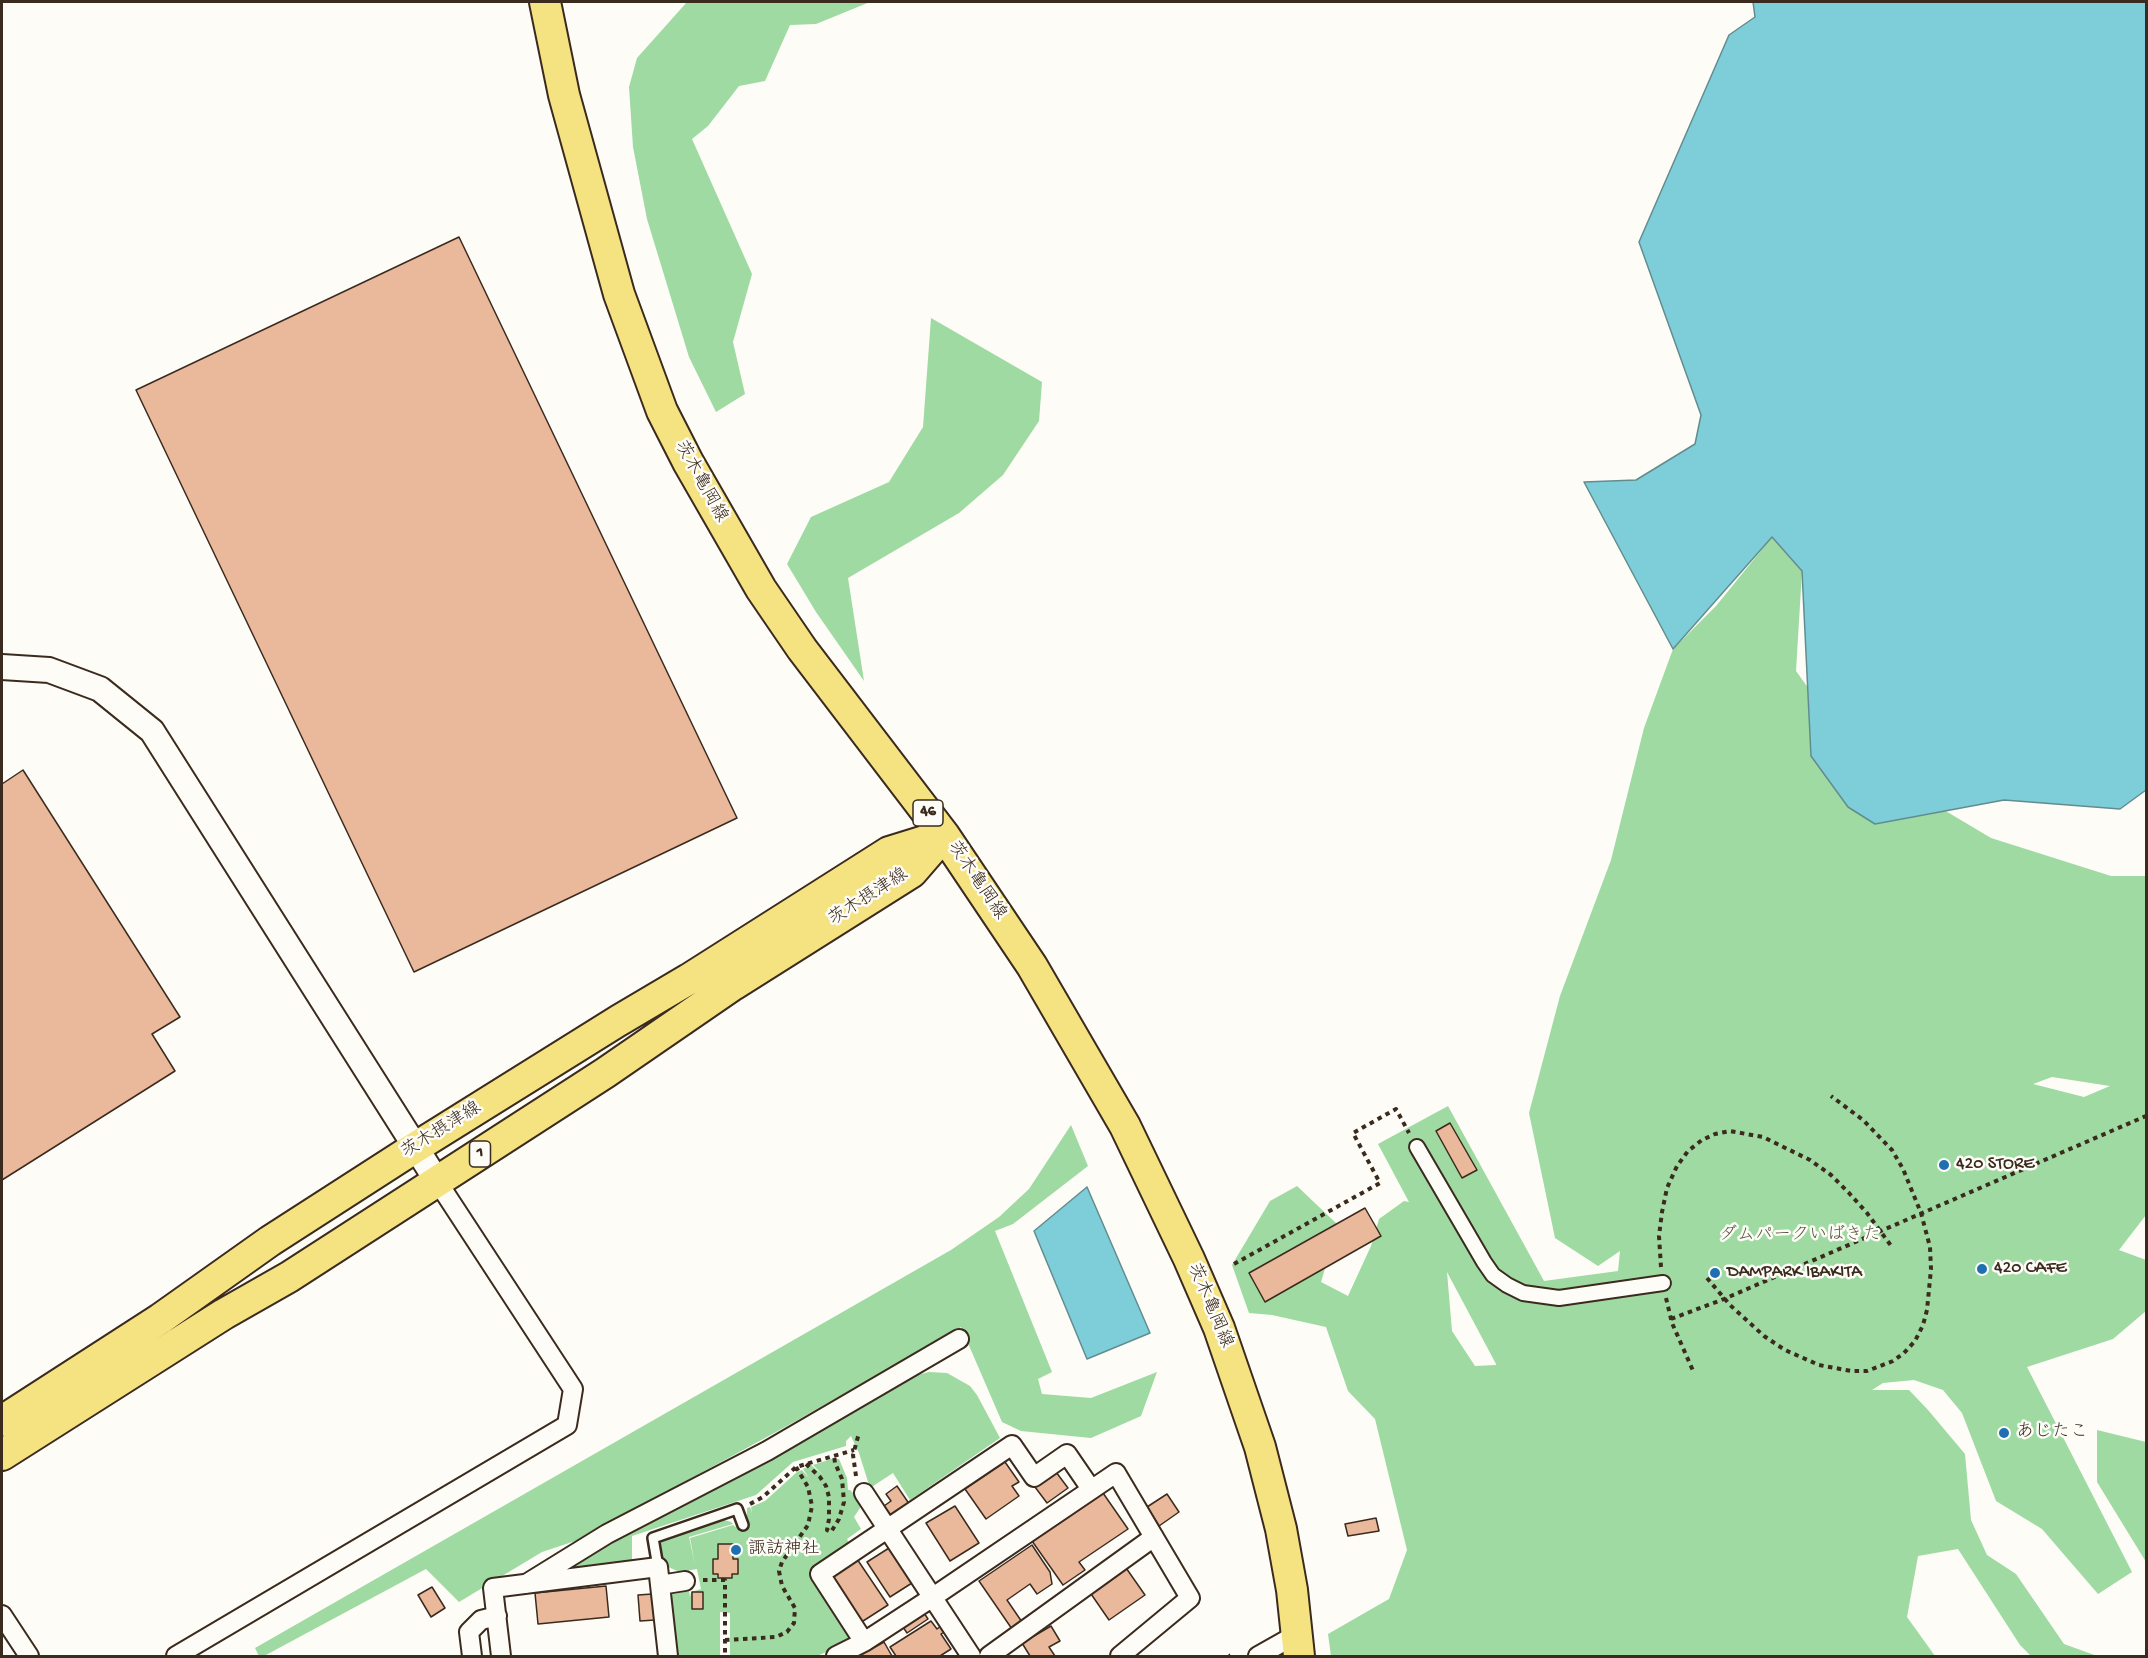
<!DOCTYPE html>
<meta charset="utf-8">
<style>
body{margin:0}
#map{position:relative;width:2148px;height:1658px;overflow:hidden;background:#fdfcf7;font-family:"Gochi Hand",sans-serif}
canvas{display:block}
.frame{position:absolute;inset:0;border:3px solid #3b2a1e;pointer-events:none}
</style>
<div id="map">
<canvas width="2148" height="1658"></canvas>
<div class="frame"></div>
</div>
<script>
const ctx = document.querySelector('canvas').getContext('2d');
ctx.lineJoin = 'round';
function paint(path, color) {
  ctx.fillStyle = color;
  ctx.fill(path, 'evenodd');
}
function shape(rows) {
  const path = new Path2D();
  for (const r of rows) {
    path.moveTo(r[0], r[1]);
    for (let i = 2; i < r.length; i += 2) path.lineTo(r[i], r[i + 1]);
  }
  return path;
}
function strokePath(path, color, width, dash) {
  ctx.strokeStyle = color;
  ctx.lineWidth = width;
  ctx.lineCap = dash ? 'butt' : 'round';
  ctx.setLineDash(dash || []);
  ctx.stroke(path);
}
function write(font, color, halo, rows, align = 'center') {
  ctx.font = font + ' "Gochi Hand","Klee One",sans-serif';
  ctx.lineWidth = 5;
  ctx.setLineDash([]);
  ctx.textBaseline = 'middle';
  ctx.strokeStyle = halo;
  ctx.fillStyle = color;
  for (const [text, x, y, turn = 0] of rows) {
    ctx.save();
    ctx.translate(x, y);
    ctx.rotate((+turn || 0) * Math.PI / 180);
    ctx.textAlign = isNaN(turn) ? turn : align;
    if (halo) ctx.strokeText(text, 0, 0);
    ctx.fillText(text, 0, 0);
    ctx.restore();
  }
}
const green = shape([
 [687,2,870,2,816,24,790,25,765,81,739,86,708,126,692,139,752,274,733,342,745,394,716,412,689,357,647,219,633,147,629,87,637,58],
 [931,318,1042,382,1039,421,1003,475,959,513,848,578,864,681,816,612,787,564,811,517,889,482,923,427],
 [1772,537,1802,571,1796,671,1860,760,1991,838,2111,876,2146,876,2146,1215,2119,1250,2146,1260,2146,1311,2113,1339,2027,1367,2132,1572,2098,1594,2042,1529,1996,1501,1962,1413,1943,1390,1914,1380,1883,1383,1872,1390,1909,1390,1928,1410,1965,1454,1971,1520,1987,1555,2016,1574,2064,1644,2097,1656,2031,1656,2020,1645,1958,1549,1918,1556,1907,1617,1935,1656,1331,1656,1328,1634,1389,1599,1407,1550,1375,1419,1348,1391,1326,1327,1272,1315,1249,1313,1232,1265,1270,1201,1297,1186,1338,1225,1321,1282,1348,1296,1371,1246,1379,1219,1404,1201,1409,1202,1378,1144,1448,1106,1544,1281,1618,1271,1620,1251,1598,1266,1555,1238,1529,1113,1560,996,1611,860,1644,728,1673,649,1716,606],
 [2052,1077,2110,1086,2084,1097,2033,1084],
 [1447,1272,1496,1364,1496,1365,1475,1366,1452,1331],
 [1071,1125,1088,1166,1013,1224,995,1231,1052,1372,1038,1379,1042,1394,1091,1398,1157,1372,1141,1416,1091,1438,1021,1431,1002,1422,961,1327,787,1426,578,1540,542,1552,459,1602,426,1569,264,1656,259,1656,255,1648,951,1250,999,1217,1029,1189],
 [929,1372,947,1373,970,1386,977,1395,1000,1438,910,1500,893,1473,870,1488,859,1453,851,1436,846,1441,846,1446,793,1462,756,1495,632,1536,632,1561,560,1571,559,1568,899,1384,917,1375],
 [2097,1430,2146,1442,2146,1562,2097,1482],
 [831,1459,839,1459,847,1478,848,1490,850,1490,859,1499,860,1508,854,1517,861,1529,847,1539,849,1543,809,1571,851,1641,817,1656,730,1656,730,1613,720,1612,720,1656,677,1656,668,1595,689,1591,690,1597,691,1592,701,1589,697,1569,680,1572,668,1567,663,1560,660,1541,724,1520,731,1522,733,1524,689,1537,695,1565,690,1538,733,1525,740,1530,747,1530,747,1508,750,1507,752,1513,751,1507,765,1501,797,1472,802,1470,809,1478,803,1469,811,1465,823,1475,813,1465]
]);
const water = shape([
 [1753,2,2146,2,2146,790,2120,809,2004,800,1875,824,1848,807,1811,756,1802,571,1772,537,1673,649,1584,482,1636,480,1695,444,1701,415,1639,242,1729,35,1755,17,1753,2],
 [1087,1187,1150,1333,1087,1359,1034,1231,1087,1187]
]);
const building = shape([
 [459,237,737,818,414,972,136,390,459,237],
 [23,770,180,1017,152,1034,175,1071,2,1180,2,784,23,770],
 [1450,1123,1477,1170,1462,1178,1436,1131,1450,1123],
 [1365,1208,1381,1236,1265,1302,1249,1273,1365,1208],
 [1005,1462,1019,1482,1012,1486,1019,1496,986,1519,965,1489,1005,1462],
 [1053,1468,1068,1488,1047,1503,1032,1483,1053,1468],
 [897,1486,912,1508,894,1520,884,1506,891,1501,886,1494,897,1486],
 [1103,1493,1128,1529,1079,1562,1085,1570,1063,1585,1032,1541,1103,1493],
 [1167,1494,1179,1512,1159,1526,1147,1507,1167,1494],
 [955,1506,979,1543,950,1561,926,1523,955,1506],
 [1376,1518,1379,1531,1348,1536,1345,1524,1376,1518],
 [718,1544,733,1544,733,1559,738,1559,738,1574,732,1574,732,1578,718,1578,718,1574,713,1574,713,1559,718,1559,718,1544],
 [1032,1545,1050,1572,1052,1584,1037,1594,1030,1584,1007,1600,1022,1622,1012,1629,979,1581,1032,1545],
 [889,1548,912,1583,890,1597,867,1562,889,1548],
 [857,1559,888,1605,860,1623,829,1577,857,1559],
 [1124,1565,1145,1595,1109,1620,1089,1591,1124,1565],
 [606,1586,609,1617,538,1624,535,1593,606,1586],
 [432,1587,445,1608,431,1617,418,1595,432,1587],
 [692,1592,703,1592,703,1609,692,1609,692,1592],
 [652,1594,655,1620,640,1621,638,1595,652,1594],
 [924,1613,928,1619,907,1633,903,1627,924,1613],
 [931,1621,937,1629,941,1626,944,1632,941,1634,951,1649,940,1656,896,1656,890,1647,931,1621],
 [1051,1626,1060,1641,1049,1647,1055,1656,1030,1656,1022,1643,1051,1626],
 [884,1642,892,1656,863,1656,862,1654,884,1642]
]);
const path = shape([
 [1234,1264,1380,1183,1353,1133,1396,1109,1409,1133],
 [1661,1267,1659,1236,1662,1212,1667,1188,1677,1166,1688,1151,1702,1140,1715,1134,1730,1131,1763,1137,1810,1160,1831,1175,1849,1193,1867,1213,1892,1247],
 [1707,1278,1730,1305,1764,1336,1785,1350,1819,1365,1851,1371,1867,1371,1893,1361,1904,1353,1915,1341,1923,1325,1927,1310,1931,1269,1930,1247,1921,1213,1903,1169,1892,1150,1863,1120,1831,1096],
 [1666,1298,1672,1323,1694,1373],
 [1671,1319,1724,1299,2146,1116],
 [806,1464,820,1477,826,1486,829,1497,829,1519,827,1530,831,1532,839,1519,844,1502,842,1479,835,1463,834,1455],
 [856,1476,853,1455,859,1433],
 [750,1504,763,1497,796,1467,854,1450],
 [703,1580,725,1580,725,1656],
 [725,1640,776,1637,787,1632,794,1623,795,1608,782,1586,779,1571,782,1562,808,1525,812,1506,808,1487,796,1467],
 [1228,1655,1229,1656]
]);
const service = shape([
 [658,1567,653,1538,737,1509,743,1525]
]);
const pedestrian = shape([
 [1417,1147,1484,1262,1493,1275,1507,1285,1523,1293,1559,1298,1663,1283]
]);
const minor = shape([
 [864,1493,971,1656],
 [526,1584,607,1534,767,1451,959,1339],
 [660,1585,685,1581],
 [2,1615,29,1656],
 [864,1642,820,1574,1012,1445,1034,1477,1067,1454,1091,1489],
 [176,1656,567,1425,573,1389,437,1181],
 [472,1656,469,1632,481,1620,497,1616],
 [501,1656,493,1588,658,1567,668,1656],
 [836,1656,864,1642,933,1597,1116,1473,1190,1598,1120,1656],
 [989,1656,1154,1537],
 [1258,1656,1297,1634]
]);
const tertiary = shape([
 [2,667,49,670,100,689,152,731,437,1181]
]);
const primary = shape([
 [545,2,564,95,619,294,662,411,688,462,761,589,802,649,944,835,1032,966,1125,1126,1189,1259,1219,1328,1260,1447,1281,1529,1292,1590,1299,1656],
 [2,1421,160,1319,270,1241,416,1147,618,1021,689,979,889,852,944,835],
 [2,1455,224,1314,289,1277,605,1073,733,985,912,872,944,835]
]);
const markers = [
 [1944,1165,6,"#1f6fb2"],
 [1982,1269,6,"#1f6fb2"],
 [1715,1273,6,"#1f6fb2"],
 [2004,1433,6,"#1f6fb2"],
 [736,1550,6,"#1f6fb2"]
];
const shields = [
 [928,813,30],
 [480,1154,21]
];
const shieldNames = [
 ["46",928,813],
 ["1",480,1154]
];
const streetNames = [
 ["茨木亀岡線",700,482,61],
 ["茨木亀岡線",976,881,56],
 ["茨木摂津線",869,898,-33],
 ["茨木摂津線",442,1131,-32],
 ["茨木亀岡線",1209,1306,67]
];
const poiNames = [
 ["420 STORE",1956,1165],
 ["420 CAFE",1994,1269],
 ["DAMPARK IBAKITA",1727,1273],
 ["あじたこ",2016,1433],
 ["諏訪神社",748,1550]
];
const parkNames = [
 ["ダムパークいばきた",1800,1236]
];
paint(green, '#9edaa1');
paint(water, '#7eceda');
strokePath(water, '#638c8f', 1.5);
paint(building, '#eab89b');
strokePath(building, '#3b2a1e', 1.5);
strokePath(service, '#3b2a1e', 14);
strokePath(pedestrian, '#3b2a1e', 18);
strokePath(minor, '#3b2a1e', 22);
strokePath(tertiary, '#3b2a1e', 28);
strokePath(primary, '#3b2a1e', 34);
strokePath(path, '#3b2a1e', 4, [4.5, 4.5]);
strokePath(service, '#fdfcf7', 9);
strokePath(pedestrian, '#fdfcf7', 14);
strokePath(minor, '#fdfcf7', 18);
strokePath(tertiary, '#fdfcf7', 24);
strokePath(primary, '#f5e382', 30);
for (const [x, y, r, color] of markers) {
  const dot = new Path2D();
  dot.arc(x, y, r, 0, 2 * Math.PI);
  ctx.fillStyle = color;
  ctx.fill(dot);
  strokePath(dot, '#fdfcf7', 2);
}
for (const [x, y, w] of shields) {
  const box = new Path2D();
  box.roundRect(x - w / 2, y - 13, w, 26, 4.5);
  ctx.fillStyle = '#fdfcf7';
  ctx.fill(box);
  strokePath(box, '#3b2a1e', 1.5);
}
write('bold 16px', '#3b2a1e', null, shieldNames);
write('18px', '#3b2a1e', '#fdfcf7', streetNames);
write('18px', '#3b2a1e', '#fdfcf7', poiNames, 'left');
write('18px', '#54563f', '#fdfcf7', parkNames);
</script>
